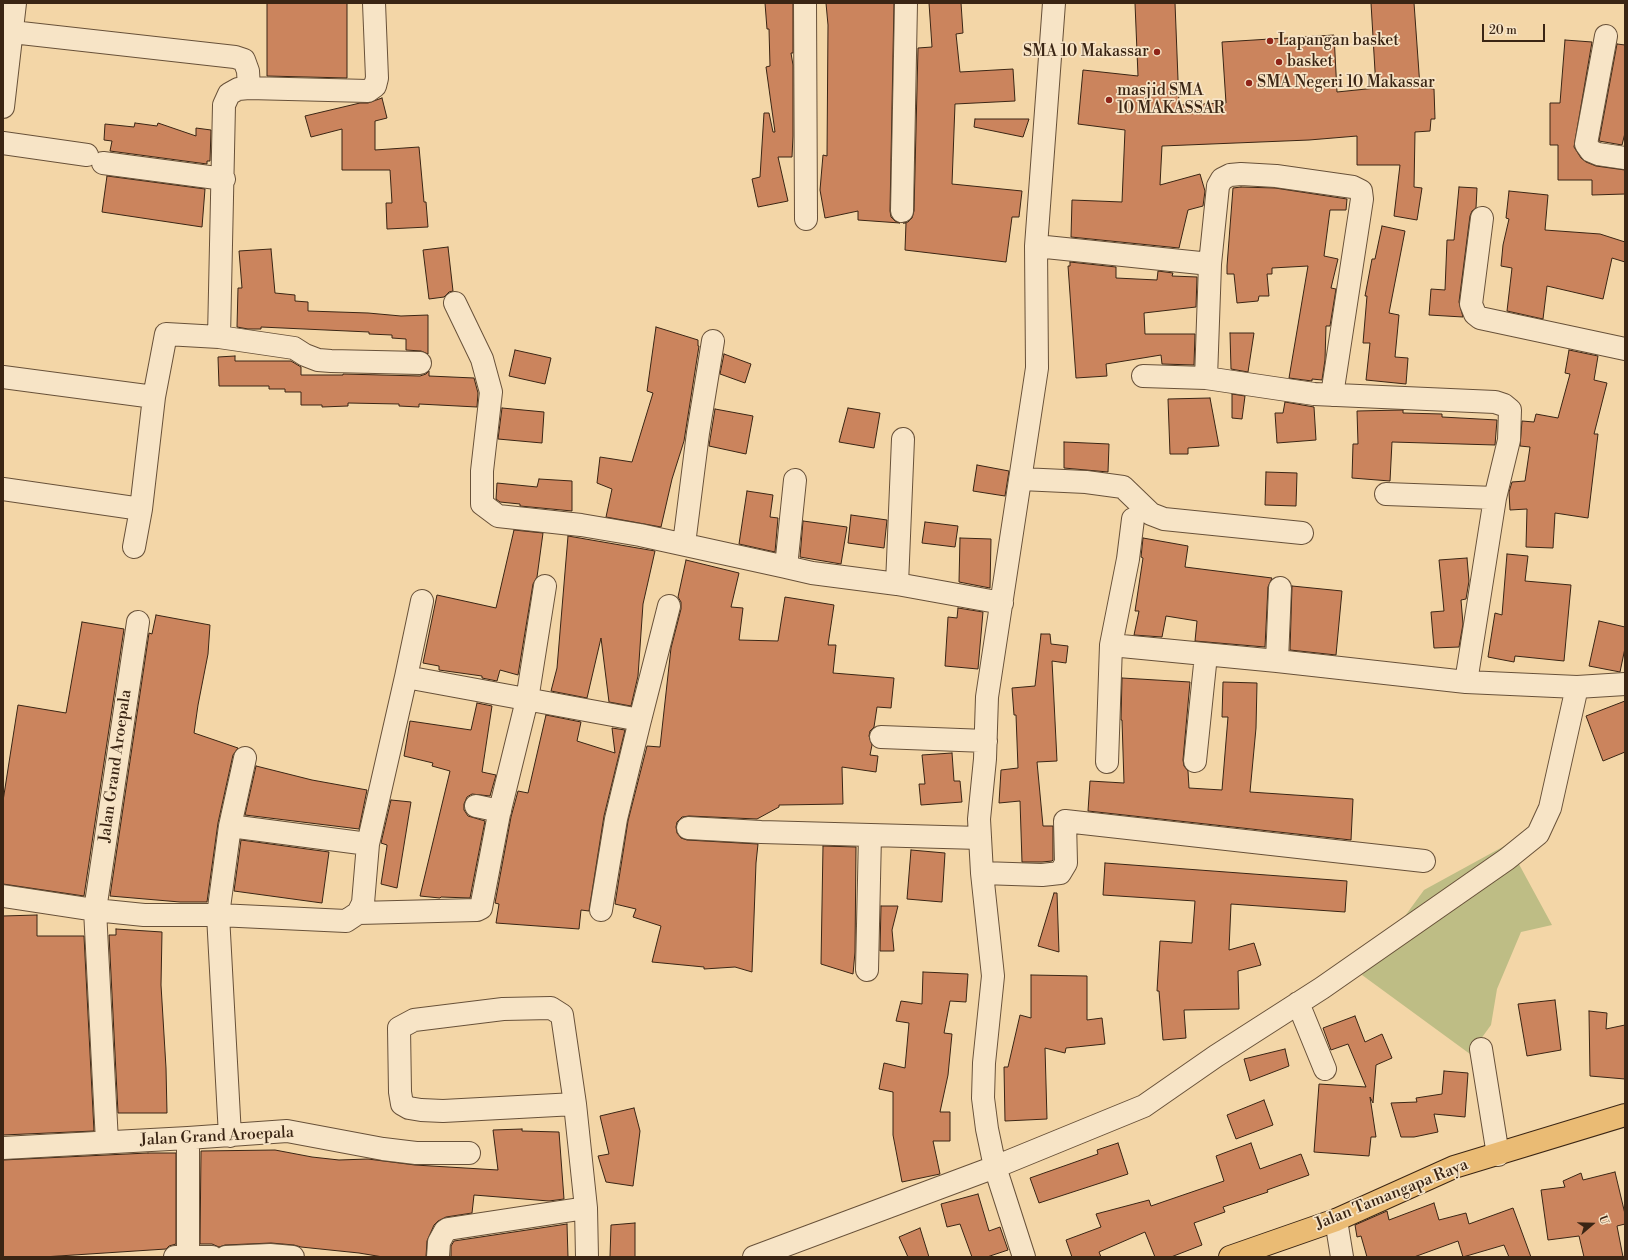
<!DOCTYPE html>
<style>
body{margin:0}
#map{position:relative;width:1628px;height:1260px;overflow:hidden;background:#f3d6a7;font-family:"Libre Bodoni",serif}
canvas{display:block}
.frame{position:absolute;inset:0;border:4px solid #3a2514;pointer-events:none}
.north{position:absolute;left:1572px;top:1204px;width:40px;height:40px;-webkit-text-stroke:3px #f7e4c6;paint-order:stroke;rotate:70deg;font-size:11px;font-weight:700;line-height:16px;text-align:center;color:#3a2514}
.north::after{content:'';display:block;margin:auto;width:14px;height:18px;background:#3a2514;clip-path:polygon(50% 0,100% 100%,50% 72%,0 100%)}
.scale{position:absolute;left:1482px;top:24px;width:63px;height:18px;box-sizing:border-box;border:2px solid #3a2514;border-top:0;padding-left:5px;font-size:12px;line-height:14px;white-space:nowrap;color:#3a2514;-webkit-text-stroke:3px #f7e4c6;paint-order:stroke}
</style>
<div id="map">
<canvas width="1628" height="1260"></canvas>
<div class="frame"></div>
<div class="north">U</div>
<div class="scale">20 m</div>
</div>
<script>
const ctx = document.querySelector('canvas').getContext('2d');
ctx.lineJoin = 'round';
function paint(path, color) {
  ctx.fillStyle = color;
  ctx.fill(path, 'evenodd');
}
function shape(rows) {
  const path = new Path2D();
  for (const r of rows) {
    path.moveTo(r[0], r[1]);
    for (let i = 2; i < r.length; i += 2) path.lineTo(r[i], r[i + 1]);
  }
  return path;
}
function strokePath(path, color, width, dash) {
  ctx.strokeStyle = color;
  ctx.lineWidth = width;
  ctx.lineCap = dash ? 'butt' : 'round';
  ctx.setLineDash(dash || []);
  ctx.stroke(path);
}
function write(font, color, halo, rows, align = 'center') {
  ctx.font = font + ' "Libre Bodoni",serif';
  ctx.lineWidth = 3.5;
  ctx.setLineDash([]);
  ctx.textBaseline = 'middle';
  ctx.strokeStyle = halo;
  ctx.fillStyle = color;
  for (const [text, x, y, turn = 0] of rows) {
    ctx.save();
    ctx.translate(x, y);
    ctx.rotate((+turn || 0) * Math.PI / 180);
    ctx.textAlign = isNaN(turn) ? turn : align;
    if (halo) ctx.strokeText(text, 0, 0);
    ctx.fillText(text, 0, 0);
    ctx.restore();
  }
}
const green = shape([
 [1508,844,1552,925,1521,932,1497,989,1491,1025,1470,1054,1362,975,1424,890]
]);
const building = shape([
 [267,3,347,3,347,78,267,76,267,3],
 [765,3,793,3,793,53,791,53,793,65,793,136,792,157,778,157,788,201,758,207,752,179,760,177,764,113,769,113,773,132,775,132,766,67,770,66,769,29,767,29,765,3],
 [826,3,894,3,890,211,891,217,895,221,900,223,858,220,858,211,825,218,820,190,823,155,827,156,828,25,826,3],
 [929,3,961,3,963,33,956,34,960,72,1013,69,1015,101,955,104,952,184,1022,191,1019,217,1012,217,1006,262,905,250,906,223,903,223,908,222,912,218,914,211,918,48,932,47,929,3],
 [1135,3,1175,3,1179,105,1226,103,1222,42,1334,35,1337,92,1376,88,1371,3,1414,3,1420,87,1434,89,1435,119,1431,119,1430,131,1415,132,1414,187,1422,188,1417,220,1394,216,1400,165,1357,165,1357,136,1309,140,1162,146,1160,185,1200,174,1205,191,1203,206,1188,210,1179,248,1071,237,1072,200,1122,202,1125,130,1078,124,1083,70,1138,76,1135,3],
 [1565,40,1592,42,1574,147,1581,158,1586,162,1596,166,1625,170,1625,194,1592,195,1592,180,1558,180,1558,145,1550,145,1550,103,1560,103,1565,40],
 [1617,44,1625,45,1625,133,1622,145,1599,141,1617,44],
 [382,98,387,118,375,121,375,150,419,147,424,202,426,202,428,227,387,229,386,203,392,203,390,170,342,170,342,129,311,137,305,116,360,103,368,103,382,98],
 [975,119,1029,119,1023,137,974,127,975,119],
 [135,123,157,126,158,123,196,136,196,128,211,130,210,161,207,161,207,164,110,151,112,141,104,140,105,124,134,127,135,123],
 [107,176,205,189,202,227,102,212,107,176],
 [1241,187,1275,188,1347,199,1346,210,1330,210,1324,256,1338,259,1331,288,1336,289,1330,326,1326,326,1325,360,1322,380,1312,379,1312,381,1289,378,1308,266,1272,268,1272,274,1267,274,1269,296,1259,296,1258,301,1237,303,1234,274,1227,274,1227,266,1233,188,1241,187],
 [1459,187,1477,188,1476,208,1472,211,1470,216,1459,302,1463,317,1429,315,1431,289,1445,290,1447,240,1454,240,1459,187],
 [1509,191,1548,195,1545,230,1600,234,1625,242,1625,262,1612,258,1603,299,1547,286,1543,319,1507,311,1512,268,1501,266,1503,245,1509,219,1506,218,1509,191],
 [1382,226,1405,231,1389,313,1399,315,1395,357,1408,358,1406,384,1366,380,1370,343,1363,343,1367,296,1365,296,1372,259,1375,259,1382,226],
 [448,247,453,291,449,292,444,297,429,299,423,250,448,247],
 [271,249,275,293,295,295,295,301,308,302,308,311,368,313,401,316,428,315,428,354,421,351,406,350,406,339,392,338,392,335,369,334,369,332,261,327,261,329,248,329,237,327,238,288,242,288,239,251,271,249],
 [1070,262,1116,267,1116,278,1157,280,1158,271,1173,273,1172,276,1197,277,1196,307,1144,313,1145,334,1195,334,1194,365,1162,364,1161,355,1106,364,1107,376,1076,378,1068,266,1070,266,1070,262],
 [656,327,698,340,698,346,699,346,684,441,672,479,661,527,606,517,612,489,597,483,600,457,632,462,653,393,647,391,656,327],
 [1230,333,1254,333,1248,372,1231,369,1230,333],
 [515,350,551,358,545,384,509,376,515,350],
 [1569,350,1598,356,1594,380,1607,383,1594,434,1598,434,1588,518,1555,513,1553,548,1526,547,1527,509,1510,510,1509,492,1512,482,1525,481,1530,447,1520,446,1522,421,1534,422,1536,414,1558,418,1570,374,1565,373,1569,350],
 [724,354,751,364,745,383,720,374,724,354],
 [235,356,235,361,291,361,301,367,301,375,343,375,343,374,420,376,426,374,429,371,429,376,474,378,478,393,477,407,419,404,419,407,399,406,399,404,348,403,348,406,322,407,322,405,301,405,301,392,285,392,285,389,269,389,269,386,219,386,218,357,235,356],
 [1232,394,1245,396,1242,419,1232,418,1232,394],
 [1210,398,1219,446,1188,448,1188,454,1170,454,1168,399,1210,398],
 [1285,402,1314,407,1316,440,1277,443,1275,413,1283,413,1285,402],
 [502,408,544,412,542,443,498,439,502,408],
 [848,408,880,413,874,448,839,442,848,408],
 [715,409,753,416,746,454,709,446,715,409],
 [1403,410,1403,413,1442,414,1442,417,1497,420,1495,445,1392,442,1390,481,1352,478,1353,444,1358,444,1357,411,1403,410],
 [1064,442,1109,444,1108,472,1064,468,1064,442],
 [977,465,1009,471,1005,496,973,491,977,465],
 [1266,472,1297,473,1296,506,1265,505,1266,472],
 [539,479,572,481,572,511,520,506,520,504,500,502,496,499,497,483,537,487,539,479],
 [747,491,773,495,770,517,778,518,775,552,739,544,747,491],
 [851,515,887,520,884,548,848,543,851,515],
 [803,521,847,527,841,564,800,557,803,521],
 [925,522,958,526,955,547,922,543,925,522],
 [514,530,543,533,537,577,533,584,518,675,500,670,497,681,482,678,482,676,439,670,439,666,423,663,437,595,496,608,514,530],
 [568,536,655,551,643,604,638,676,631,706,609,702,601,638,587,698,551,691,557,668,568,536],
 [960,538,991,539,990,588,959,582,960,538],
 [1143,538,1188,546,1185,567,1272,578,1268,587,1265,647,1195,641,1197,621,1166,616,1162,637,1134,635,1139,611,1135,611,1143,558,1141,557,1143,538],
 [1507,554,1528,556,1525,581,1571,585,1564,661,1515,656,1514,662,1488,657,1495,613,1502,615,1507,554],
 [1467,558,1469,581,1466,599,1461,600,1463,624,1459,647,1434,648,1431,612,1444,611,1439,560,1467,558],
 [686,560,739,573,731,607,743,608,739,640,778,641,785,597,834,605,828,645,836,645,833,673,894,678,891,708,877,707,874,727,870,731,869,736,872,745,870,755,878,756,876,772,842,767,843,804,779,805,779,807,757,819,689,816,682,817,677,822,676,827,677,833,681,838,687,840,758,844,756,863,752,972,735,967,704,969,704,967,652,962,661,926,633,917,636,909,615,904,628,821,647,746,660,747,671,648,681,609,681,602,678,597,686,560],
 [1292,586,1342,591,1336,655,1290,650,1292,586],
 [958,608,983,612,978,669,945,666,948,617,957,618,958,608],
 [156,615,210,625,208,654,198,705,194,733,238,748,233,755,218,823,207,902,180,902,110,896,149,633,152,634,156,615],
 [1599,621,1625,627,1625,648,1620,672,1589,666,1599,621],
 [82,622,124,629,84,896,3,884,3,801,18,705,66,713,82,622],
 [1041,634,1050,634,1051,644,1068,646,1066,663,1052,661,1057,761,1037,762,1043,826,1053,826,1053,860,1052,861,1042,862,1022,862,1020,801,999,803,1001,770,1018,768,1016,715,1014,715,1012,688,1035,686,1041,634],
 [1122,678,1190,682,1183,760,1184,766,1188,771,1189,788,1222,790,1228,717,1222,717,1223,682,1257,683,1256,728,1250,792,1353,799,1351,840,1088,811,1090,781,1124,783,1122,720,1121,720,1122,678],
 [1625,701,1625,752,1603,761,1586,716,1625,701],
 [477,703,492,706,482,772,496,775,490,796,472,794,467,797,464,804,464,810,468,816,485,821,470,898,441,897,440,898,420,896,450,771,432,766,433,763,404,756,410,721,471,730,477,703],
 [546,715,581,722,577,741,615,753,612,728,625,730,604,816,589,911,581,910,579,929,496,923,499,904,495,903,511,817,518,791,528,793,546,715],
 [952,753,954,781,960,781,962,802,921,805,919,784,925,784,922,755,952,753],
 [256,766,312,780,367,790,359,829,245,815,256,766],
 [391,800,411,802,397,888,381,884,387,846,387,845,381,843,391,800],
 [241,840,329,852,322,903,234,891,241,840],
 [823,846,856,847,855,952,853,974,821,964,823,846],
 [911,850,945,853,942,902,907,899,911,850],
 [1105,863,1347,881,1345,912,1231,904,1229,950,1254,943,1261,965,1238,971,1239,1009,1184,1010,1186,1038,1163,1040,1159,991,1157,991,1160,941,1192,943,1195,901,1103,895,1105,863],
 [1054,893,1057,893,1059,952,1038,946,1054,893],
 [881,906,898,906,892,930,894,951,880,951,881,906],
 [37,915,37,936,84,936,94,1131,3,1135,3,916,37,915],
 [116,929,162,932,161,985,166,1068,167,1113,118,1113,109,935,116,935,116,929],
 [923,972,968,974,966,1002,950,1001,944,1033,952,1034,948,1075,940,1112,950,1112,950,1141,933,1141,940,1174,902,1182,893,1135,893,1092,879,1089,884,1063,905,1068,909,1023,896,1021,901,1001,922,1004,923,972],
 [1031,975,1087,976,1087,1020,1102,1018,1105,1044,1066,1048,1065,1053,1045,1048,1047,1119,1005,1121,1004,1067,1008,1067,1020,1015,1031,1018,1031,975],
 [1555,1000,1561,1050,1527,1056,1518,1004,1555,1000],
 [1589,1011,1607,1013,1606,1029,1625,1025,1625,1079,1590,1076,1589,1011],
 [1355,1016,1365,1042,1382,1034,1392,1058,1376,1065,1373,1103,1370,1097,1376,1137,1371,1137,1369,1156,1314,1152,1319,1084,1366,1087,1348,1044,1331,1050,1323,1028,1355,1016],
 [1285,1049,1289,1066,1250,1081,1244,1059,1285,1049],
 [1444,1071,1468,1073,1465,1117,1434,1114,1438,1132,1414,1137,1401,1137,1391,1103,1417,1102,1416,1098,1442,1094,1444,1071],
 [1264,1100,1273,1125,1236,1139,1227,1115,1264,1100],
 [634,1108,640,1131,633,1186,606,1182,598,1156,609,1154,600,1116,634,1108],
 [522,1129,522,1131,559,1132,564,1199,549,1201,474,1195,472,1213,446,1217,438,1221,434,1225,427,1241,426,1257,383,1257,359,1253,301,1247,294,1245,271,1243,225,1245,219,1247,212,1244,200,1244,201,1151,275,1150,312,1157,339,1160,368,1159,415,1165,498,1170,493,1130,522,1129],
 [1118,1143,1128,1174,1039,1203,1030,1178,1098,1154,1097,1150,1118,1143],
 [1251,1143,1260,1169,1301,1154,1309,1175,1267,1190,1268,1192,1223,1207,1225,1212,1194,1223,1202,1245,1171,1257,1155,1257,1145,1232,1099,1252,1101,1257,1072,1257,1066,1240,1101,1227,1096,1214,1149,1200,1151,1206,1224,1181,1216,1156,1251,1143],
 [148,1153,176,1153,176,1244,169,1246,166,1249,43,1257,3,1257,3,1160,148,1153],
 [1615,1172,1625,1214,1625,1224,1617,1226,1623,1257,1584,1257,1579,1236,1548,1240,1541,1190,1565,1187,1563,1181,1581,1173,1583,1180,1615,1172],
 [978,1194,989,1231,1000,1227,1008,1250,987,1257,972,1257,960,1224,947,1227,941,1204,978,1194],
 [1434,1203,1439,1220,1466,1213,1469,1224,1513,1208,1531,1257,1509,1257,1504,1245,1463,1257,1458,1241,1414,1257,1367,1257,1361,1236,1357,1237,1355,1225,1387,1211,1389,1220,1434,1203],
 [635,1223,635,1257,610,1257,611,1225,635,1223],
 [567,1224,568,1257,451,1257,451,1246,454,1241,567,1224],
 [920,1228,929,1257,908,1257,899,1237,920,1228]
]);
const minor = shape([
 [374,3,377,78,375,86,368,91,249,88,238,89,229,94,224,105,219,337,294,348,305,355,318,360,331,361,420,363],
 [805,3,806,219],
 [12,32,235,57,244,60,248,71,249,88],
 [1606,36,1586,144,1591,151,1598,154,1625,158],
 [3,107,15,3],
 [3,143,87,155],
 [103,163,224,179],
 [902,211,906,3],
 [1482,218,1471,304,1475,314,1480,318,1625,349],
 [1036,246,1210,264],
 [455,303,482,359,491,392,482,471,482,504,498,516,581,525,640,535,786,567],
 [1143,376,1206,378,1314,394,1495,402,1504,405,1510,410,1509,440,1495,498,1466,682],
 [3,377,154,397],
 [1206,378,1210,264,1218,186,1222,179,1230,175,1241,174,1276,176,1353,187,1361,191,1362,199,1332,395],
 [1021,479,1086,482,1123,487,1151,514,1164,519,1302,533],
 [795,480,786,567,812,573,897,584,1002,603],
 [3,489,141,509],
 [1386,494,1495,498],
 [1133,519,1128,559,1111,645,1277,661],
 [684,544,698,433,713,341],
 [134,547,141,509,154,397,166,334,219,337],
 [897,584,903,439],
 [1280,588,1277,661,1466,682,1577,687,1625,684],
 [406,677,422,601],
 [881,737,986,741],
 [1195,761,1206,655],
 [1107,762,1111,645],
 [476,806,500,811],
 [230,826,368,844],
 [688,828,761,832,980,838],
 [982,873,1042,875,1060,873,1066,863,1065,821,1424,861],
 [3,896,95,910,144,915,218,915,346,921,358,913,363,903,368,844,406,677,640,720,669,606],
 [601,910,616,819,640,720],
 [358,913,477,910,481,908,499,814,527,700,545,586],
 [867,970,870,835],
 [1298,1003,1325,1069],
 [1481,1049,1498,1155],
 [575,1104,443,1111,421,1110,409,1108,402,1104,400,1092,399,1028,414,1020,503,1009,551,1008,562,1015,575,1104,586,1208,587,1257],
 [230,1136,218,915,230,826,245,758],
 [107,1142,95,910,138,622],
 [3,1148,188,1138,287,1131,383,1149,416,1153,469,1153],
 [1336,1220,1342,1257],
 [188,1256,188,1138],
 [175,1257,212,1257],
 [226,1257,270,1255,293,1257],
 [438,1257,439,1242,445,1231,448,1229,586,1208],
 [754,1257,995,1167,1144,1106,1216,1056,1322,988,1507,859,1538,834,1550,808,1577,687],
 [1024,1257,995,1167,987,1129,983,1098,984,1063,993,976,982,873,979,819,985,759,987,697,1037,368,1036,246,1054,3]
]);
const major = shape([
 [1230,1257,1336,1220,1454,1167,1625,1115]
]);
const markers = [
 [1270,41,4,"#8f2418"],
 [1157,52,4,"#8f2418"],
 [1279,62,4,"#8f2418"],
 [1249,83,4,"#8f2418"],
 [1109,100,4,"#8f2418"]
];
const poiNames = [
 ["Lapangan basket",1278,41],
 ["SMA 10 Makassar",1149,52,"right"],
 ["basket",1287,62],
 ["SMA Negeri 10 Makassar",1257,83],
 ["masjid SMA",1117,91],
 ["10 MAKASSAR",1117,109]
];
const streetNames = [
 ["Jalan Grand Aroepala",116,766,-82],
 ["Jalan Grand Aroepala",217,1137,-3],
 ["Jalan Tamangapa Raya",1392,1195,-22]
];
paint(green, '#bebd85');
paint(building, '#cb845d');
strokePath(building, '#3a2514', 1);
strokePath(minor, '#685139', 24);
strokePath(major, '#3a2514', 24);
strokePath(minor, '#f7e4c6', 22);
strokePath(major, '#eabb74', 22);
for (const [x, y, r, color] of markers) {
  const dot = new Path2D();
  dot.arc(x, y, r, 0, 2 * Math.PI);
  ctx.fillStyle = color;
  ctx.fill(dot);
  strokePath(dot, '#f7e4c6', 1.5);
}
write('16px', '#3a2514', '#f7e4c6', poiNames, 'left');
write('16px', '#3a2514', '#f7e4c6', streetNames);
</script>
